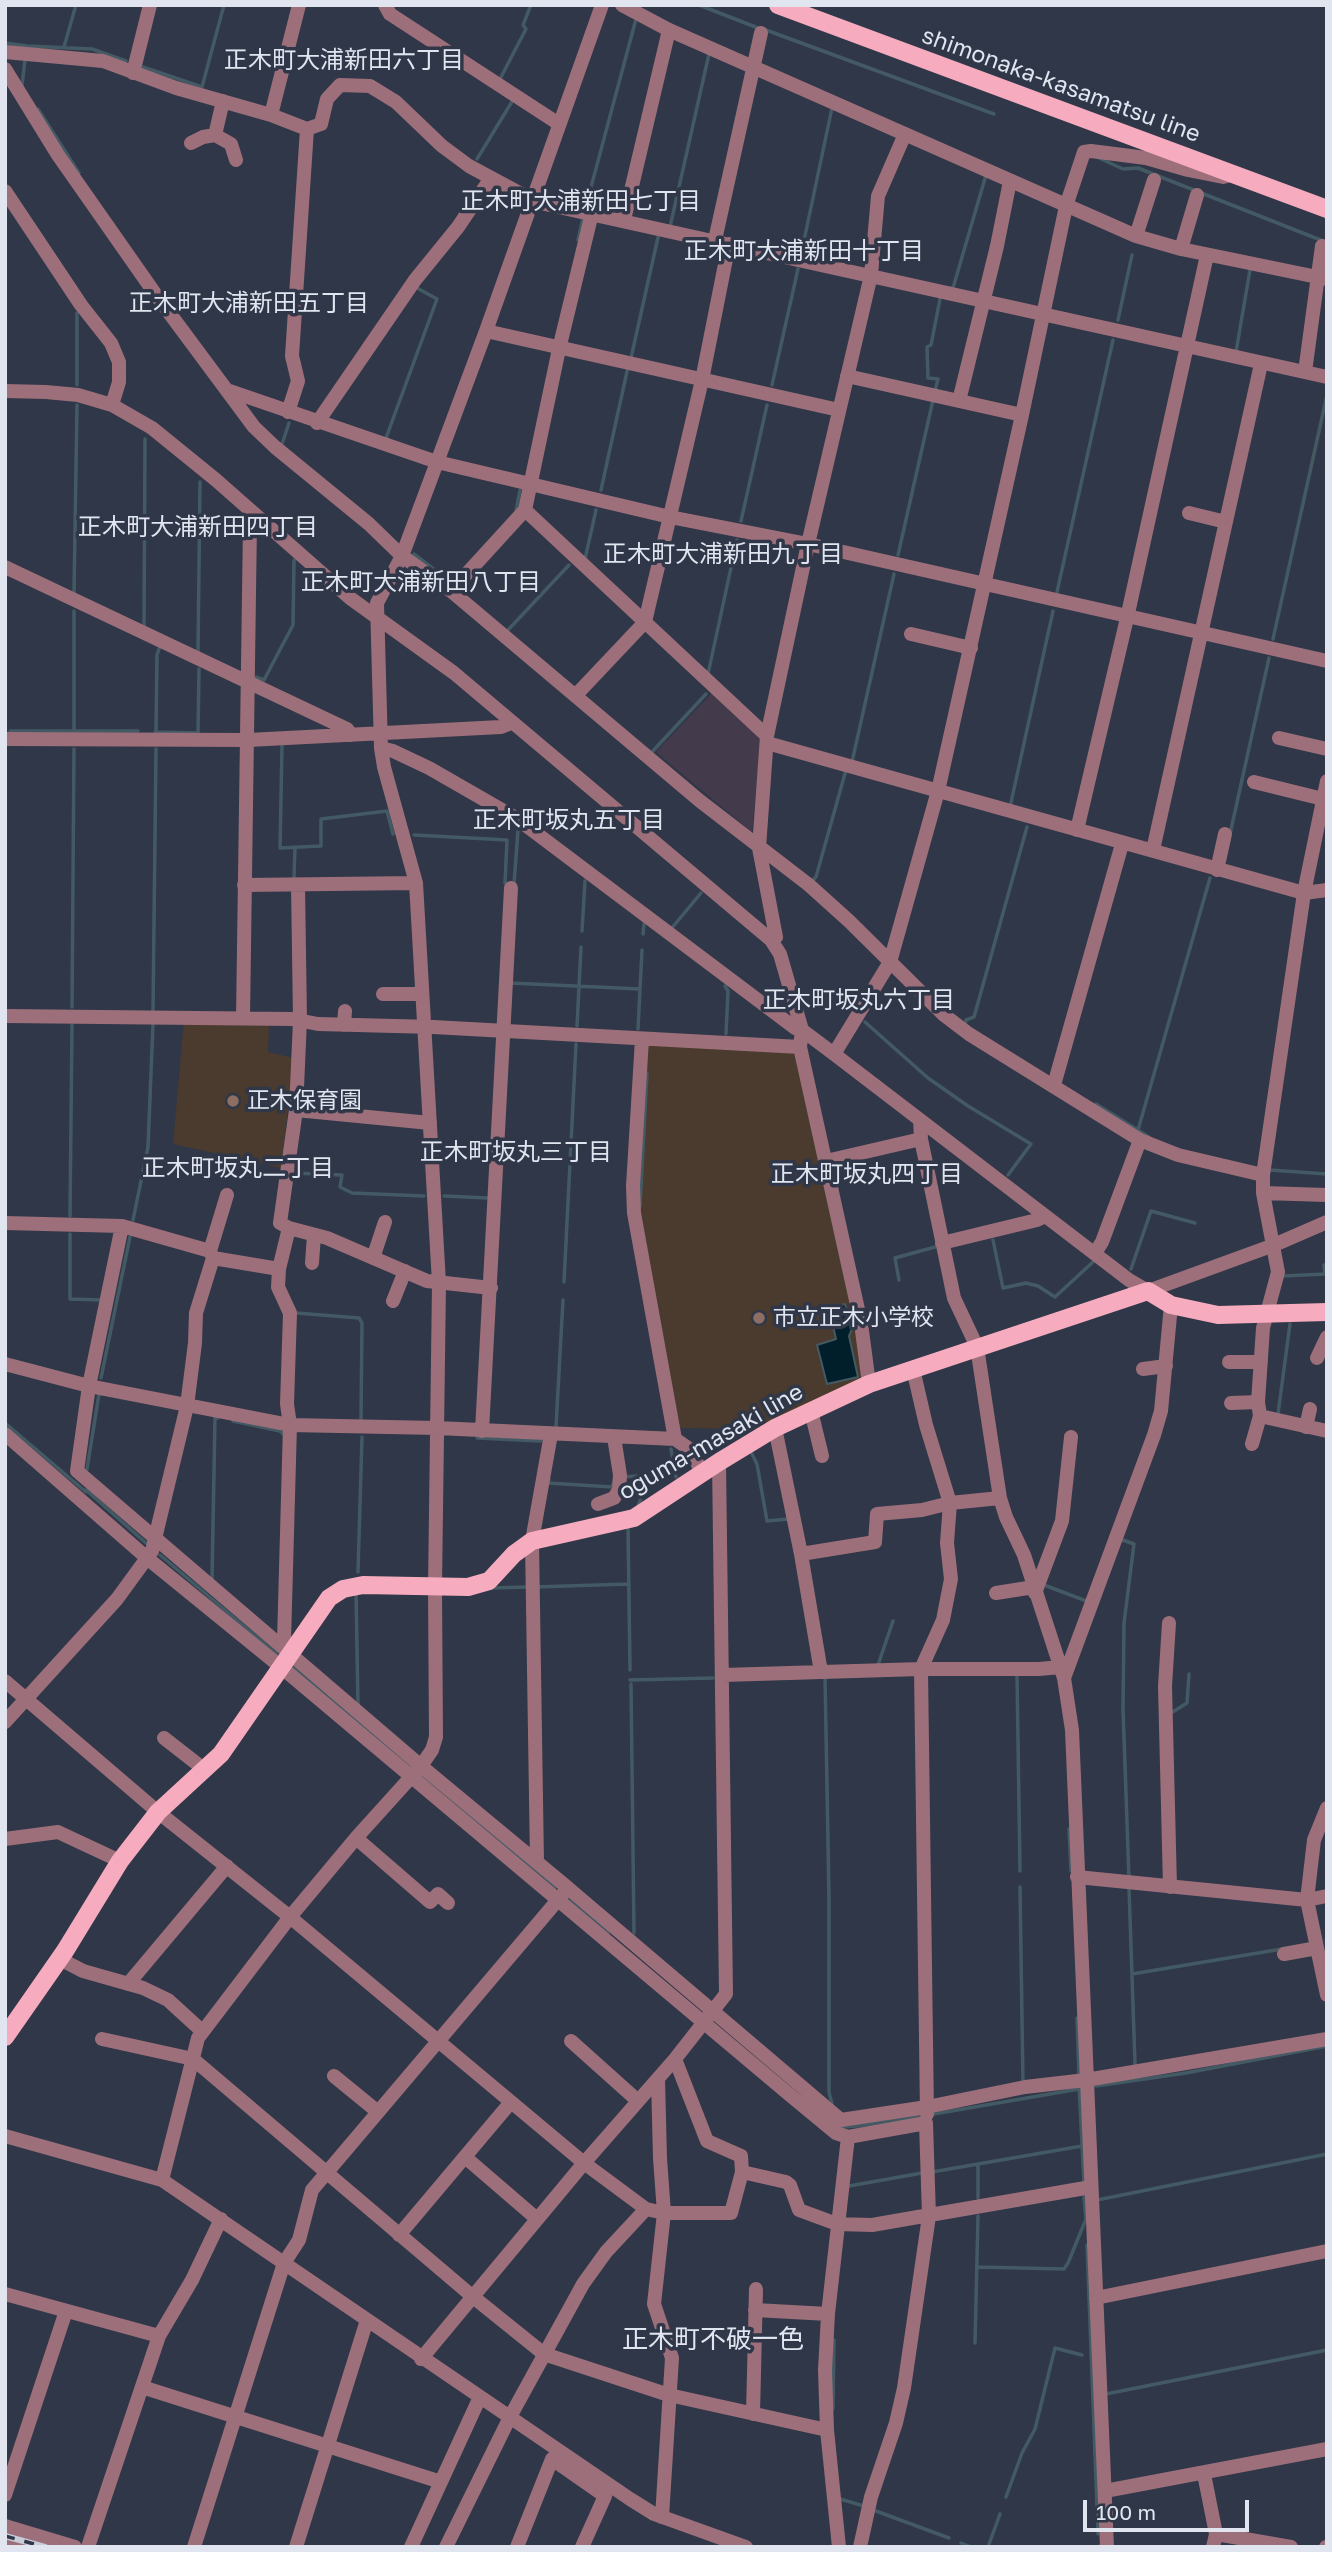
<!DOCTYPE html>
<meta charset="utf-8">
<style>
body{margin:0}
#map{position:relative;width:1332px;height:2552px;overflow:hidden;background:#2f3748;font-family:"Golos Text",sans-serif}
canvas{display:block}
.frame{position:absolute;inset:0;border:7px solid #e0e5f0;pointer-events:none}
.scale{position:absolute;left:1083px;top:2500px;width:166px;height:32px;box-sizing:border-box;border:4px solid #e0e5f0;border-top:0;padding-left:9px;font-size:21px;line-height:24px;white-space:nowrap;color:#e0e5f0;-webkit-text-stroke:5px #2f3748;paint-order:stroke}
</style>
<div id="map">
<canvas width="1332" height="2552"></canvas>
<div class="frame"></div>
<div class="scale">100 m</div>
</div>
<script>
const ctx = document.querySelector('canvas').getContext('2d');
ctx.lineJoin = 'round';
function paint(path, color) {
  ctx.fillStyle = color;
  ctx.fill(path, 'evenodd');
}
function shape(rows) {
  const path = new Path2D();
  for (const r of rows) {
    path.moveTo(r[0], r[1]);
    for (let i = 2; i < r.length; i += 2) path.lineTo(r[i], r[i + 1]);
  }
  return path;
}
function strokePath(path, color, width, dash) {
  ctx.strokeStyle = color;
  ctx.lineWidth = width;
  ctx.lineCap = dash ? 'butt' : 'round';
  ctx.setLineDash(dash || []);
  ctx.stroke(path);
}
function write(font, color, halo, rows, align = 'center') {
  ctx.font = font + ' "Golos Text","Noto Sans JP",sans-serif';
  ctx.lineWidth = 7;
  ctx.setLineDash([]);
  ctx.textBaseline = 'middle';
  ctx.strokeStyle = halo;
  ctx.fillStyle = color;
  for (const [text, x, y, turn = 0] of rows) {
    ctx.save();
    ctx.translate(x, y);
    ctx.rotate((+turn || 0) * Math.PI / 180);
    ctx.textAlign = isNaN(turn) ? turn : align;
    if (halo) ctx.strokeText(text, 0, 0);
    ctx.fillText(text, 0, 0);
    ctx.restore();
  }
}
const commercial = shape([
 [712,693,761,738,752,832,656,752]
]);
const education = shape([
 [184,1020,269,1025,268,1052,294,1058,281,1168,173,1144],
 [647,1044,797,1053,857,1330,862,1378,757,1429,678,1428,638,1208]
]);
const water = shape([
 [845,1304,852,1329,849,1336,858,1377,827,1384,817,1345,836,1339,829,1308,845,1304]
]);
const stream = shape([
 [699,5,758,28],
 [766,30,994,114],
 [5,43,27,46],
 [27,46,92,49,126,61],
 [64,47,76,5],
 [143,67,202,87,224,5],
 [500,79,526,29,523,25,531,5],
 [22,85,25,60],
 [38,109,79,173],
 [1099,158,1123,169,1138,168,1323,241],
 [477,159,513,100],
 [586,206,636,19],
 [670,227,709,54],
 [578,240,583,218],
 [802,250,832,108],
 [951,288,953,288,986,175],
 [1118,320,1132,255],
 [1238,352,1236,352,1250,270],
 [631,358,659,233],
 [77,385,77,313],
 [772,385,798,269],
 [935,391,938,379,928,378,927,347,931,345,940,299],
 [388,439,386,438,437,299,417,288],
 [282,444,289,423],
 [601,490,628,367],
 [516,511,520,490],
 [741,521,767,405],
 [414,554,449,581],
 [898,555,933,400],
 [585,559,596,510],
 [1057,592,1113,340],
 [72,594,74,592,77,405],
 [144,627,145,439],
 [508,630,569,565],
 [1273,639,1327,395],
 [198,652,200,482],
 [708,674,737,540],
 [256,677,264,680,293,625,294,560],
 [10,731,138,731],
 [74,731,74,611],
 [156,731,157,655,160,646],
 [155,732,198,733,199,669],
 [282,746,280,848,321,846,321,819,387,811,393,834],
 [651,753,706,694],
 [852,762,894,574],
 [1010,807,1053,611],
 [1230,834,1269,658],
 [414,835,507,840,505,883],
 [294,878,295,847],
 [812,881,816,877,846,770],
 [514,884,518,830],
 [671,929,701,893],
 [582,931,585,881],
 [643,934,644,924],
 [510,983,640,989,638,1029],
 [725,986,728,991,726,1034],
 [640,989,642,950],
 [72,1007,74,749],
 [153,1011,156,749],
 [865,1022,928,1078,968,1106,1031,1144,1008,1175],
 [965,1025,966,1020,974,1017,1027,827],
 [577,1026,581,947],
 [1096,1104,1149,1137],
 [1138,1130,1210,878],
 [1270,1170,1327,1174],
 [293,1173,342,1175,340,1187,352,1193,424,1196],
 [444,1196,488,1198],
 [640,1206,647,1073],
 [70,1216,72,1025],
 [133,1220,148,1147,153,1024],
 [70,1234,70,1299,101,1300,101,1302],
 [993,1240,1003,1288,1026,1283,1038,1286,1055,1297,1094,1261],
 [1131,1269,1151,1211,1195,1223],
 [1284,1276,1325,1274,1324,1265,1327,1265],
 [899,1280,895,1258,935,1247],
 [564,1282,576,1044],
 [296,1313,359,1318,362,1323,361,1419],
 [101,1378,130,1237],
 [1278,1414,1290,1324],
 [233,1421,280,1431,283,1434],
 [5,1423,86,1492],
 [556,1427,563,1300],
 [477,1438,541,1441],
 [671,1449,676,1477],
 [750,1450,757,1464,767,1521,788,1519],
 [87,1469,99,1394,101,1394],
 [622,1477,637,1476,645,1487,638,1506],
 [549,1480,548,1483,612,1487,614,1481],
 [86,1490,146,1543],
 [628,1526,630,1670],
 [1120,1539,1134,1544,1124,1623,1123,1709,1129,1879],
 [160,1555,277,1654],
 [358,1572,362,1437],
 [212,1580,215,1417,218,1418],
 [1044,1585,1089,1602],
 [535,1587,629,1584],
 [491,1588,527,1587],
 [356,1592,358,1705],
 [878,1665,893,1621],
 [293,1667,413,1768],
 [1015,1674,1017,1674,1020,1871],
 [825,1676,829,1898,829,2092,832,2104],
 [630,1680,713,1678],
 [631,1684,634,1933],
 [1171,1713,1187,1703,1189,1674],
 [419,1774,555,1888],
 [1069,1829,1071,1871],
 [1020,1887,1023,2085],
 [1129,1888,1135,2064],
 [569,1900,608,1933],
 [1326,1941,1327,1941],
 [1132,1974,1282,1949],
 [1077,2018,1079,2077],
 [1079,2085,1084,2184],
 [1096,2086,1186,2073,1327,2046],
 [934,2114,1079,2089],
 [838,2125,842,2127,857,2126,921,2116],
 [932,2172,1082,2146],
 [849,2186,922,2173],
 [978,2198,978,2164],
 [1097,2200,1327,2154],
 [1087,2245,1098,2534],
 [977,2267,1064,2269,1068,2263,1086,2219,1084,2197],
 [975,2343,978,2216],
 [1106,2394,1327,2350],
 [833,2409,834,2340],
 [1006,2497,1022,2453,1035,2429,1055,2348,1082,2355],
 [840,2499,864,2506],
 [876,2511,949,2538],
 [961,2543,971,2547],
 [1099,2546,1099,2547],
 [988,2547,1000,2514]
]);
const minor = shape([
 [385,5,390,14,559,124],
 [622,5,669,30,1136,236,1181,249,1327,279],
 [5,52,103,61,176,88,271,115,307,129,321,124,327,99,340,85,370,86,396,102,442,146,469,166,523,195,545,204,1327,377],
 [5,69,58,155,156,295,254,427,275,447,369,524,402,556,451,591,700,801,809,885,849,921,944,1015,969,1034,1140,1140,1178,1155,1263,1175],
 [133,73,150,5],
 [271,115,299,5],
 [215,135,231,144,236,160],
 [191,143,203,137,215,135,223,101],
 [5,191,81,305,111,343,119,362,119,382,112,405],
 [592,213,559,349,525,510,767,736],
 [624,220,669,30],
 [1136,236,1154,180],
 [715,240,761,33],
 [1181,249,1197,195],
 [486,331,839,410],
 [1305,372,1322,246],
 [847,376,1022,415],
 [5,391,46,392,78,395,112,405,152,428,216,480,350,598,454,673,771,940,780,954,802,1030,800,1047,861,1323,869,1384],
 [230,391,437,462,670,517,808,544,1327,661],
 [959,401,997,246,1010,181],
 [288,412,298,381,292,356,307,129],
 [317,423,415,280,458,227,491,178],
 [1189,513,1226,522],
 [5,567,347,729,351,735],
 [451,591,525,510],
 [911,634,971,648],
 [576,695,645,622,702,380,729,244],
 [1279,738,1327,749],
 [5,739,248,740,501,727,511,723],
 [767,743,1304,893,1327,890],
 [381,748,393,751,429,768,516,818,795,1028,802,1030,834,1054,1129,1280,1148,1291,1274,1245,1327,1222],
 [1327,781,1304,893,1263,1175,1263,1193,1278,1272,1263,1328,1258,1402,1260,1416,1327,1431],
 [1254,782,1323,799],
 [1077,830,1127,618,1207,255],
 [1153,850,1261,364],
 [1217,870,1225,834],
 [244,885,416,883],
 [771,940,776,937,759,848,767,736,808,544,871,275,878,196,905,134],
 [383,994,422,994],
 [5,1016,292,1019,318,1024,433,1027,800,1047],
 [243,1018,250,523,255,514],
 [344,1025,345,1011],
 [642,1039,633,1186,634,1213,675,1439],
 [834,1054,890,962,938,791,1022,415,1066,206,1084,152,1091,151,1146,158,1188,170,1223,177,1227,176],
 [1054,1085,1122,844],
 [296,1110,430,1123],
 [920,1120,921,1139,954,1298,977,1347,1000,1498,1006,1517,1024,1555,1064,1678,1072,1730,1107,2547],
 [826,1161,921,1139],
 [1263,1193,1327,1195],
 [5,1223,122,1226,210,1251],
 [122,1226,89,1386,77,1471,421,1766,568,1888],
 [289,1228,327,1238,427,1281,491,1288],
 [942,1243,1037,1220,1045,1216],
 [1095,1253,1102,1242,1140,1140],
 [213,1258,279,1269],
 [373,1258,385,1222],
 [312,1263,314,1235],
 [393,1301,405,1271],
 [1317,1358,1327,1337],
 [1229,1362,1261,1362],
 [5,1364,89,1386,290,1425,437,1428,675,1439,688,1448,703,1473],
 [913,1369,926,1425,950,1503,947,1543,951,1579,943,1620,921,1669,927,2114],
 [1143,1369,1166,1366],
 [1231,1403,1258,1402],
 [811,1411,822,1456],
 [1306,1427,1310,1409],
 [775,1428,801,1554],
 [482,1431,511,888],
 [5,1434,147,1558,281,1667,791,2096,836,2133,848,2137],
 [1252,1444,1260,1416],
 [598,1504,614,1498,619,1490,620,1475,614,1437],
 [996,1593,1034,1587],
 [1035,1593,1062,1521,1071,1437],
 [1169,1623,1165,1686,1170,1887],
 [290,1652,284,1641,290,1425,287,1404,290,1313,278,1287,279,1269,289,1228,280,1223,296,1110,300,1020,298,885],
 [821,1672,801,1554,875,1542,877,1514,922,1510,950,1503,1000,1498],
 [723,1675,921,1669,1039,1669,1061,1667],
 [1064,1678,1154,1435,1161,1411,1171,1305],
 [5,1681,158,1812,290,1917,584,2163,646,2209,664,2213,731,2213,742,2172,741,2156,707,2141,675,2059],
 [5,1722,117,1599,152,1551,187,1406,195,1343,196,1313,213,1258,210,1251,227,1195],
 [164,1738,205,1770],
 [1327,1808,1314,1840,1307,1900,1327,1995],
 [356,1838,430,1902,438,1894,448,1903],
 [5,1839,58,1832,120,1861],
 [537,1862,532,1541,551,1434],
 [1077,1877,1307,1900,1327,1896],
 [1284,1954,1317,1948],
 [60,1959,83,1971,143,1988,168,2000,202,2031],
 [128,1984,227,1866],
 [102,2039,193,2059,472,2296,544,2354,669,2395,827,2430],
 [571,2041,638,2101],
 [334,2076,378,2112],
 [658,2079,660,2158,664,2213,654,2304,672,2358,662,2517],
 [5,2136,162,2180,630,2499,654,2514,746,2547],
 [465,2157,537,2219],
 [742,2172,786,2182,790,2185,799,2210,837,2224,872,2225,1091,2187],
 [162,2180,198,2038,290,1917,356,1838,421,1766,432,1750,436,1737,435,1587,439,1283,416,883,384,767,381,748,377,603,402,556,486,331,602,5],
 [399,2235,511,2102],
 [5,2294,159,2336],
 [1096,2298,1327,2251],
 [755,2310,828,2314],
 [421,2359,584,2163,675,2059,726,1994,719,1462],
 [142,2387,441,2482],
 [753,2414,756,2289],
 [1204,2474,1216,2534,1213,2547],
 [1105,2491,1327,2449],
 [5,2495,66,2311],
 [5,2526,75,2547],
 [1216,2534,1291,2547],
 [5,2542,21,2547],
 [88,2547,159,2336,192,2280,221,2219],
 [194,2547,284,2263,299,2240,312,2190,568,1888,841,2120,927,2107,1025,2087,1086,2080,1327,2039],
 [296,2547,367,2320],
 [411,2547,480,2397],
 [446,2547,510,2417,583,2284,606,2252,646,2209],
 [517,2547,552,2459,605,2496,582,2547],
 [839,2547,827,2430,825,2370,828,2314,848,2137,926,2123,929,2216,904,2388,896,2423,871,2497,860,2547],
 [1326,2547,1327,2547]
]);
const major = shape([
 [778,5,1327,209],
 [5,2037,65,1951,120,1861,158,1812,221,1754,329,1598,343,1589,363,1585,468,1587,489,1581,514,1554,532,1541,634,1518,719,1462,775,1428,869,1384,1148,1291,1171,1305,1218,1315,1327,1312]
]);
const rail = shape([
 [5,2536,45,2547]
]);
const markers = [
 [233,1101,7,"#8d6e63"],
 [759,1318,7,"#8d6e63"]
];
const streetNames = [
 ["shimonaka-kasamatsu line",1061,85,20],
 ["oguma-masaki line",711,1442,-30]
];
const poiNames = [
 ["正木保育園",247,1101],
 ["市立正木小学校",773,1318]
];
const neighbourhoodNames = [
 ["正木町大浦新田六丁目",344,60],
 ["正木町大浦新田七丁目",581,201],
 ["正木町大浦新田十丁目",804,251],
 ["正木町大浦新田五丁目",249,303],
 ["正木町大浦新田四丁目",198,527],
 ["正木町大浦新田九丁目",723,554],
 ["正木町大浦新田八丁目",421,582],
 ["正木町坂丸五丁目",569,820],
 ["正木町坂丸六丁目",859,1000],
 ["正木町坂丸三丁目",516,1152],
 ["正木町坂丸二丁目",238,1168],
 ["正木町坂丸四丁目",867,1174]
];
const quarterNames = [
 ["正木町不破一色",713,2340]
];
paint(commercial, '#433b4b');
paint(education, '#4a3b2e');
paint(water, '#001f2a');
strokePath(water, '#435a65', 2);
strokePath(stream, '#435a65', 3.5);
strokePath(minor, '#9d6f7a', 14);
strokePath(major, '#f6abbe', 18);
strokePath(rail, '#c8cdd9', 6);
strokePath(rail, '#2f3748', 3.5, [10]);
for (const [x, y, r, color] of markers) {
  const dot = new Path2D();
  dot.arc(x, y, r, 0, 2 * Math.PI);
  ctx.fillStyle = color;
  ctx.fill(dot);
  strokePath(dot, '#2f3748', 2.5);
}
write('23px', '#e0e5f0', '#2f3748', streetNames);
write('23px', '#e0e5f0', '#2f3748', poiNames, 'left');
write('24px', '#e0e5f0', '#2f3748', neighbourhoodNames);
write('26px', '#e0e5f0', '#2f3748', quarterNames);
</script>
